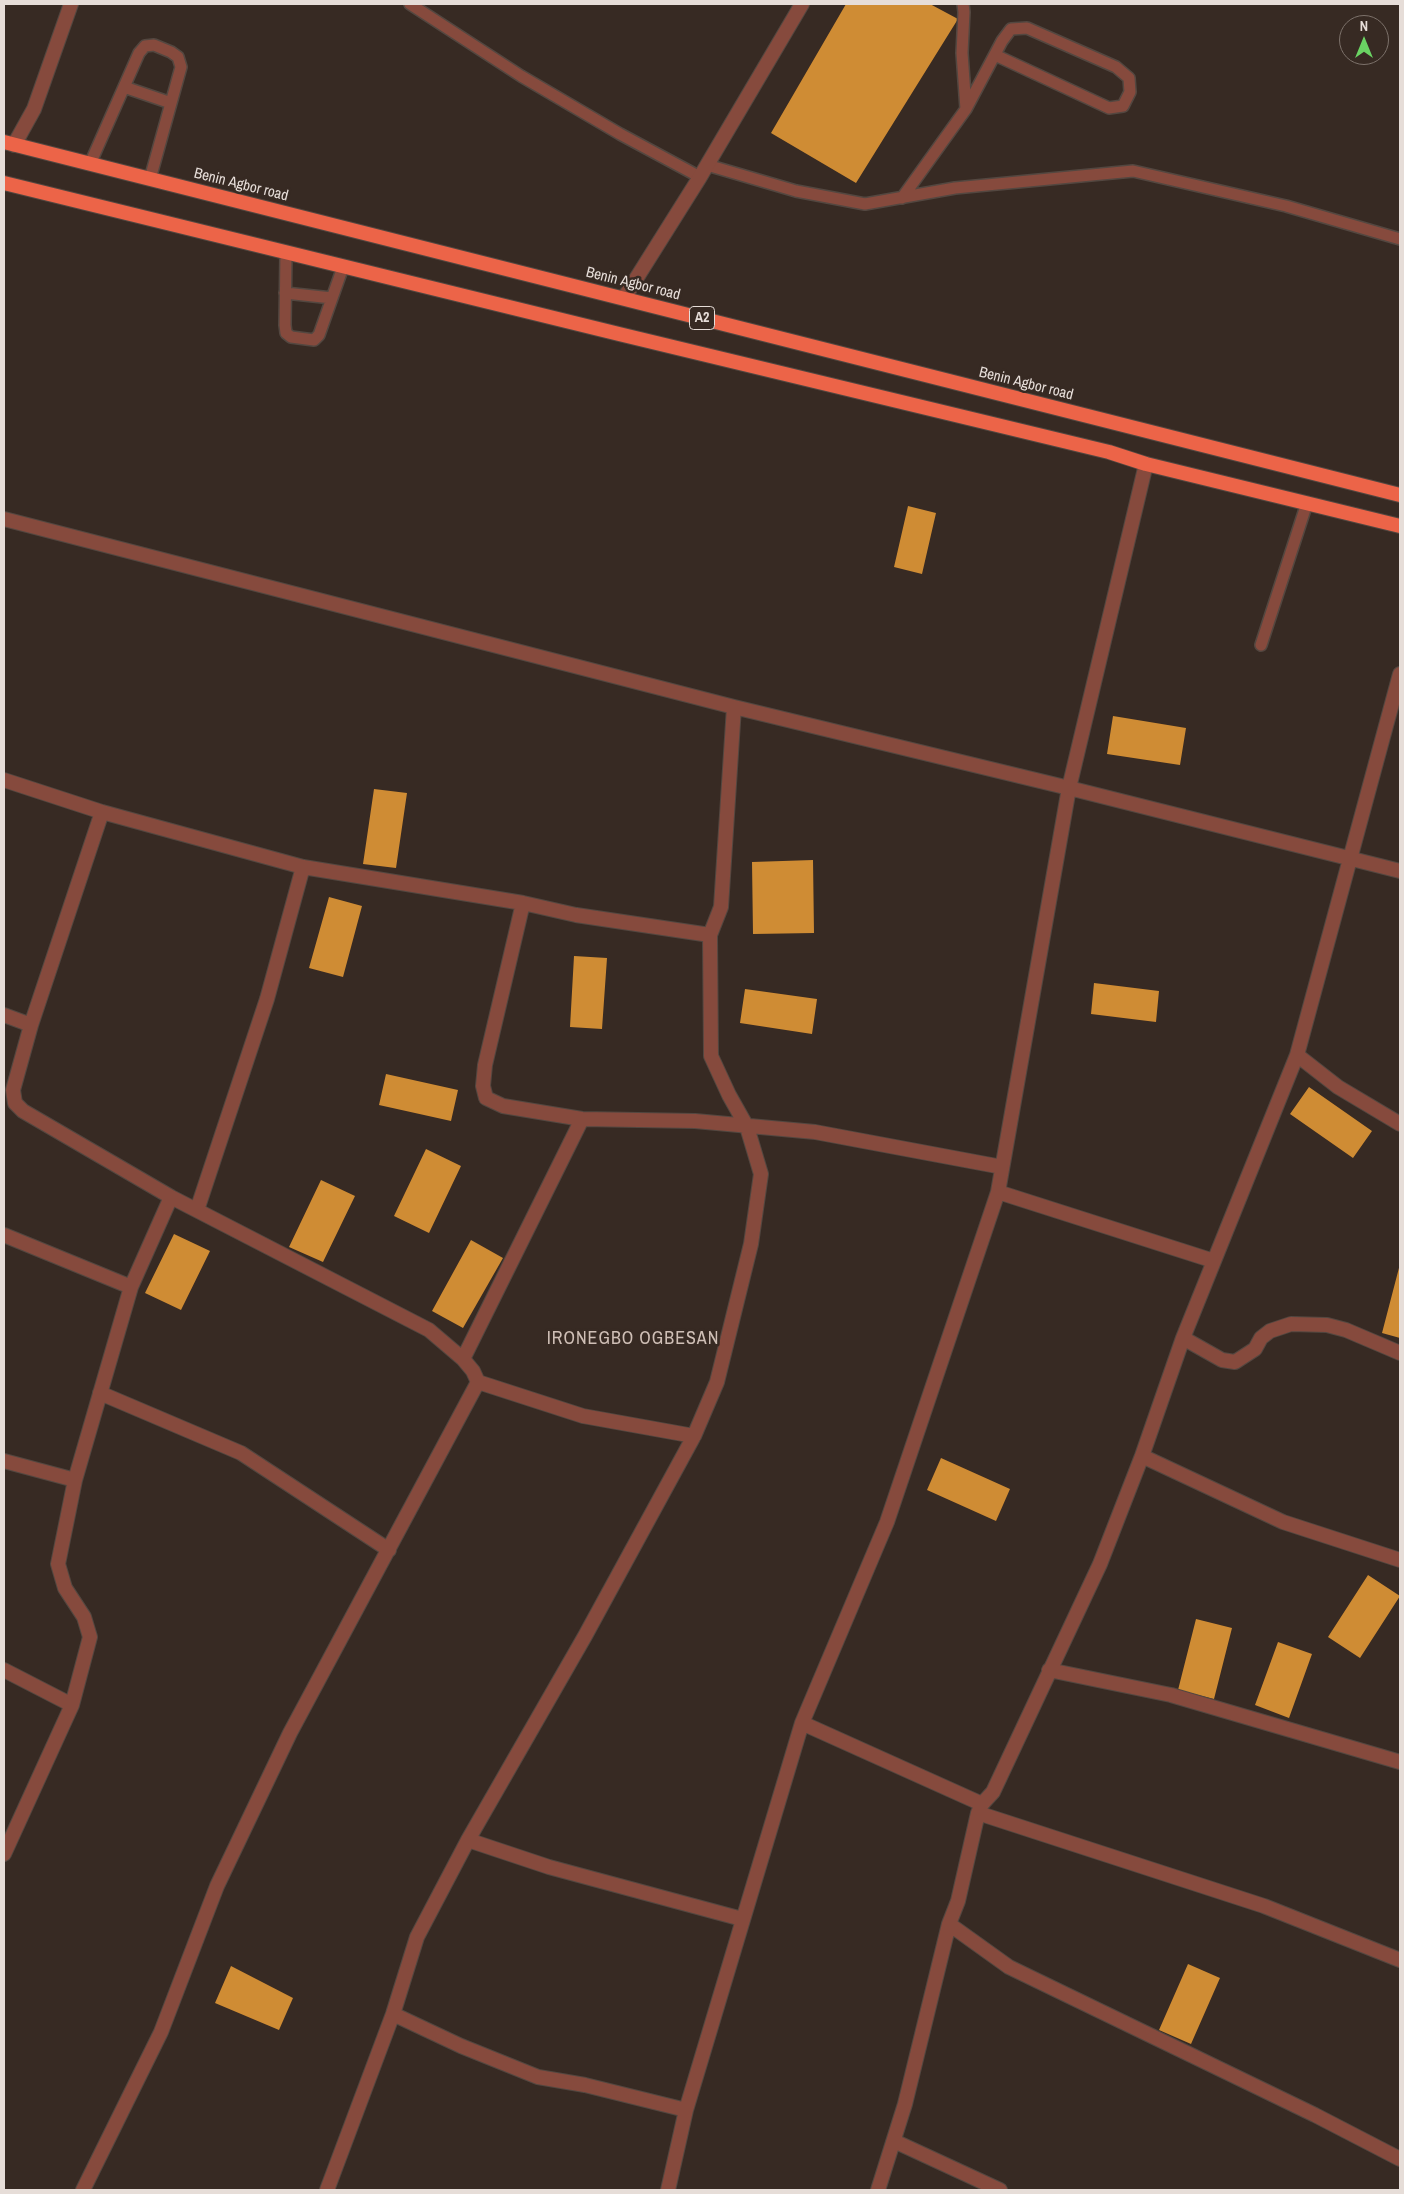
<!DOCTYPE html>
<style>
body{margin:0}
#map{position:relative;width:1404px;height:2194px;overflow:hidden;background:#372a23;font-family:"Archivo Narrow",sans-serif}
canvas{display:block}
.frame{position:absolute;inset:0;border:5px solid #e6ddd8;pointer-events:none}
.north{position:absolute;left:1339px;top:15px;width:50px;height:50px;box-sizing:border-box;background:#372a23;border:1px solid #7d726b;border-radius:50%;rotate:0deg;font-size:14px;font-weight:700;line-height:20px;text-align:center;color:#e6ddd8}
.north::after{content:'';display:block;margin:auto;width:18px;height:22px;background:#6ad363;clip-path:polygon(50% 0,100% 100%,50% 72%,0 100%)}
</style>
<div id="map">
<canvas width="1404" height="2194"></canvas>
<div class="frame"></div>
<div class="north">N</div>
</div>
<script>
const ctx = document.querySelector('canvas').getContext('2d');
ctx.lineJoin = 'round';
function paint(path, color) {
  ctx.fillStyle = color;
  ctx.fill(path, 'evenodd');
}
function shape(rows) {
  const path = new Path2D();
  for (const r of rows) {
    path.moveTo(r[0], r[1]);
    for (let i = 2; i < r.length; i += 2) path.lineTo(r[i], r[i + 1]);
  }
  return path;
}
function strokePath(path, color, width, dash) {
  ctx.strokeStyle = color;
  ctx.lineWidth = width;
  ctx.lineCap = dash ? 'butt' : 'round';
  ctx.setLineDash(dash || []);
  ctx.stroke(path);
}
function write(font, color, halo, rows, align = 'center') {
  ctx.font = font + ' "Archivo Narrow",sans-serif';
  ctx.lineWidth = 5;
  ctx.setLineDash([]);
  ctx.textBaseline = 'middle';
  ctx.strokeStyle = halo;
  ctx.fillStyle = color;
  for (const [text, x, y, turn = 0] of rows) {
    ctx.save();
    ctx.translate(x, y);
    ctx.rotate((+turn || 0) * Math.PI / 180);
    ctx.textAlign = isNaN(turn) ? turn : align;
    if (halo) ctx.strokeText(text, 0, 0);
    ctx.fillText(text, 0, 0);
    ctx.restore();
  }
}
const building = shape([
 [846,4,930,4,958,19,856,183,771,133],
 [908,506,936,513,922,574,894,567],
 [1113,716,1186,728,1180,765,1107,754],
 [374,789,407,793,396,868,363,864],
 [813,860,814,933,753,934,752,862],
 [329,897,362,906,343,977,309,968],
 [574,956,607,958,602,1029,570,1027],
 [1094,983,1159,991,1156,1022,1091,1014],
 [745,989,817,999,812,1034,740,1023],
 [386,1074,458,1090,451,1121,379,1105],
 [1309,1087,1372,1131,1353,1158,1290,1114],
 [426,1149,461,1166,429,1233,394,1216],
 [321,1180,355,1196,323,1262,289,1247],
 [174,1234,210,1251,181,1310,145,1293],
 [471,1240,503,1258,463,1328,432,1311],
 [1400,1264,1400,1338,1382,1333],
 [941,1458,1010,1489,996,1521,927,1490],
 [1368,1575,1400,1596,1360,1658,1328,1637],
 [1196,1619,1232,1628,1214,1699,1178,1690],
 [1278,1642,1312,1654,1289,1718,1255,1705],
 [1188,1964,1220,1978,1191,2044,1159,2030],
 [231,1966,293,1998,279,2030,215,2003]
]);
const service = shape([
 [410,4,521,76,620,134,700,177],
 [963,4,964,12,962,53,966,109],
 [124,87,171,103],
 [90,164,139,53,145,46,154,45,171,52,178,57,181,67,150,179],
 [707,165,796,191,865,204,955,188,1133,171,1286,206,1400,239],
 [902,198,966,109,1002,41,1011,29,1027,28,1116,67,1129,78,1130,92,1123,106,1109,108,995,55],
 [286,253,285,325,286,333,291,337,314,340,319,335,343,267],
 [285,293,332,298],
 [1261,645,1307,503]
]);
const minor = shape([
 [14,145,34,109,71,4],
 [624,298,700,177,802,4],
 [4,519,734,707,1069,788,1400,871],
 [4,780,102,812,303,867,523,903,576,915,710,935],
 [102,812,31,1025,13,1090,15,1103,23,1111,171,1197,429,1330,463,1359,473,1371,478,1382,583,1416,694,1436],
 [523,903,485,1065,483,1086,486,1098,503,1106,582,1119,695,1121,815,1132,1002,1167],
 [4,1015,31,1025],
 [1297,1055,1338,1087,1400,1124],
 [998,1192,1214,1261],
 [197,1210,267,999,303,867],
 [4,1235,131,1287],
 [1183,1338,1222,1360,1235,1362,1255,1349,1261,1338,1270,1331,1291,1324,1327,1325,1346,1330,1400,1353],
 [463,1359,582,1119],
 [100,1393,241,1453,389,1550],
 [1142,1456,1283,1522,1400,1560],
 [4,1461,75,1480],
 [4,1670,72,1705],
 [1049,1670,1171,1695,1400,1762],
 [802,1723,982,1804],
 [978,1813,1264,1906,1400,1960],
 [468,1840,549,1867,742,1919],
 [4,1854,72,1705,90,1637,84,1617,65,1588,58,1564,75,1480,131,1287,171,1197],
 [949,1924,1009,1967,1315,2115,1400,2159],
 [393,2014,461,2046,538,2077,585,2085,686,2110],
 [894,2141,1000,2190],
 [83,2190,161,2032,217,1886,290,1733,478,1382],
 [327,2190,393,2014,417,1937,468,1840,585,1636,694,1436,717,1382,751,1244,761,1174,747,1127,729,1095,711,1056,710,935,721,907,734,707],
 [668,2190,686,2110,802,1723,887,1522,998,1192,1069,788,1146,464],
 [878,2190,905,2104,949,1924,958,1901,978,1813,982,1804,993,1792,1100,1564,1142,1456,1183,1338,1297,1055,1400,674]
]);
const trunk = shape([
 [4,142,1400,495],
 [4,183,619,334,1109,452,1146,464,1400,526]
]);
const shields = [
 [702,318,25]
];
const shieldNames = [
 ["A2",702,318]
];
const streetNames = [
 ["Benin Agbor road",241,185,14],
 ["Benin Agbor road",633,284,14],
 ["Benin Agbor road",1026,384,14]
];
const quarterNames = [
 ["IRONEGBO OGBESAN",633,1339]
];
paint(building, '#cf8c34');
strokePath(service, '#534740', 14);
strokePath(minor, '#534740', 16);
strokePath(trunk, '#534740', 16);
strokePath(service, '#864a3d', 11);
strokePath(minor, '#864a3d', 14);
strokePath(trunk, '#ec6448', 14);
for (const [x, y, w] of shields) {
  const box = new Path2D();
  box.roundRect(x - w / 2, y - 11.5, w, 23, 4);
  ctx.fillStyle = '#372a23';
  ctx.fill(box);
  strokePath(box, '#e6ddd8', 1);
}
write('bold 14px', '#e6ddd8', null, shieldNames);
write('15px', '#e6ddd8', '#372a23', streetNames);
ctx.letterSpacing = '1px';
write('18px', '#cfbfb6', '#372a23', quarterNames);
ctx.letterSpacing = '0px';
</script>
